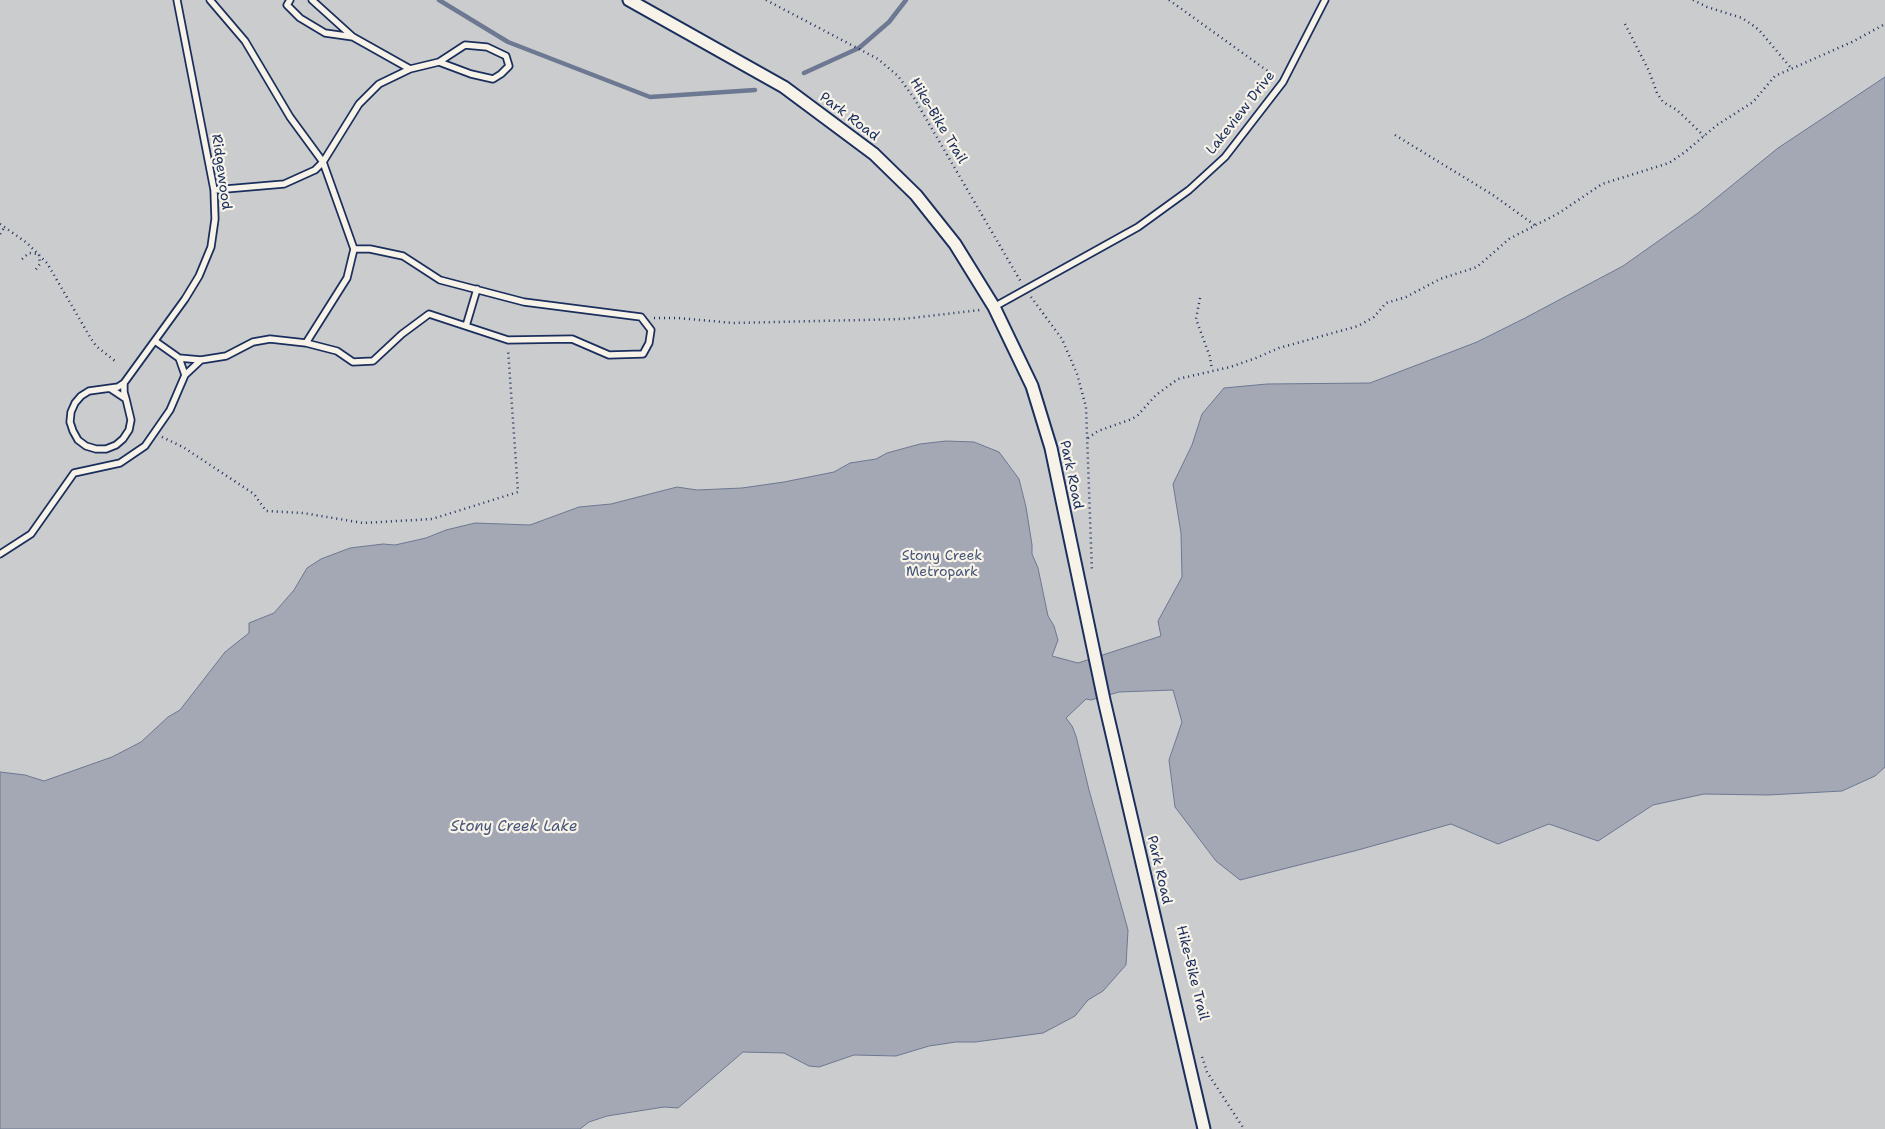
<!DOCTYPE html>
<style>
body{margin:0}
canvas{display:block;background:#eae7e0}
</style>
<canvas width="1885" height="1129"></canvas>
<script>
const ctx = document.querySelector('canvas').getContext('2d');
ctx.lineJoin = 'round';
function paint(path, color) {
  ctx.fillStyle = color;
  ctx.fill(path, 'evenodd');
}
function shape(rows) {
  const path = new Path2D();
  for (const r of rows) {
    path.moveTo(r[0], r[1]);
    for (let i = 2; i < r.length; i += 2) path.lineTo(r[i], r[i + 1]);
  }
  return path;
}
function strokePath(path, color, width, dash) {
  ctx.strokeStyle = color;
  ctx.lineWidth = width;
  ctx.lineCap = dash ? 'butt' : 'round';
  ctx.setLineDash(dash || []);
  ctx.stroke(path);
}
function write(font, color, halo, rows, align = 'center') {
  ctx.font = font + ' "Shantell Sans",sans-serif';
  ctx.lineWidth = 4.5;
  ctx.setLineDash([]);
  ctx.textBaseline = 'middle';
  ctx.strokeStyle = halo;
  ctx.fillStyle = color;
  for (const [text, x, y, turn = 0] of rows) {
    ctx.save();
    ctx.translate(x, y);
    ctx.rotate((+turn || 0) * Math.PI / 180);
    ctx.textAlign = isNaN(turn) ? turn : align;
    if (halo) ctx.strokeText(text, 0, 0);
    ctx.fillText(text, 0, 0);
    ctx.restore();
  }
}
const green = shape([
 [0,0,1885,0,1885,1129,0,1129]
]);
const water = shape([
 [1885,77,1885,767,1875,776,1842,791,1768,795,1704,794,1653,805,1598,841,1549,824,1498,844,1451,824,1358,850,1240,880,1216,861,1175,807,1169,760,1182,722,1173,690,1119,692,1091,700,1086,699,1066,718,1072,726,1076,736,1089,790,1128,930,1126,965,1103,991,1088,1000,1075,1016,1043,1033,975,1042,956,1042,929,1046,896,1056,854,1055,819,1067,809,1066,784,1053,743,1052,678,1108,664,1107,607,1116,589,1122,580,1129,0,1129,0,772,25,775,44,781,112,757,141,742,168,717,180,710,225,652,249,633,249,623,274,613,294,590,307,568,321,559,350,548,383,544,395,545,426,538,446,530,475,523,530,525,579,507,611,504,677,487,697,490,742,488,784,482,834,472,850,463,876,459,887,453,920,444,946,441,974,442,999,452,1019,479,1026,507,1032,545,1032,554,1038,568,1048,616,1054,626,1058,640,1052,656,1078,663,1161,636,1158,621,1182,577,1181,533,1173,484,1192,445,1202,414,1224,388,1267,384,1370,383,1477,342,1525,318,1623,266,1698,213,1778,148,1885,77]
]);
const stream = shape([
 [439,0,508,42,650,97,755,90],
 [804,73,859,48,889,22,906,0]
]);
const path = shape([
 [766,0,878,59,898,76,914,98,1021,282],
 [1169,0,1276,77],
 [1693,0,1707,7,1742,18,1751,24,1759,30,1791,68],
 [1625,24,1649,71,1657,93,1663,102,1677,110,1704,136],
 [1395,135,1493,195,1536,226],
 [0,224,27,243,47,263,90,337,96,346,115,361],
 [0,234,5,226],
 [22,259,29,253,39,254,40,264,34,272],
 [1031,297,1062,339,1077,374,1086,407,1092,572],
 [1200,298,1196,319,1210,357,1212,370],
 [654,318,678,318,733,323,903,319,980,310],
 [162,437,183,447,254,494,266,511,303,513,363,523,432,519,518,492,508,349],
 [1088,438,1098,431,1132,419,1138,415,1156,395,1178,379,1230,367,1256,358,1279,348,1358,326,1374,317,1386,303,1406,297,1440,279,1477,267,1509,239,1559,213,1602,184,1669,163,1685,152,1717,125,1753,102,1775,76,1852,42,1885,24],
 [1202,1057,1207,1072,1244,1129]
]);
const service = shape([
 [210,0,245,41,290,117,323,162,354,249],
 [290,0,287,5,300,18,325,33,353,37],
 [312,0,353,37,410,69],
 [214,190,284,184,315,170,323,162,359,104,379,84,410,69,439,62,471,74,493,79,501,74,509,66,506,56,487,47,465,45,439,62],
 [994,307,1138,227,1189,190,1225,157,1283,82,1325,0],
 [466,326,477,289],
 [179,358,201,360,226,356,253,342,270,339,306,343,337,351,353,362,373,361,402,334,429,314,508,340,572,339,609,355,643,354,649,343,651,330,641,317,524,302,440,280,403,256,370,249,354,249,347,278,306,343],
 [185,375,201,360],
 [124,383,185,299,199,276,211,247,215,219,214,190,177,0],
 [111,389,126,399,131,420,129,430,123,439,116,445,106,449,96,449,86,446,78,440,73,431,70,422,71,412,75,403,81,396,89,391,118,387,124,383,124,392,126,399],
 [0,554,31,534,74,473,120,463,145,446,170,410,185,375,179,358,155,341]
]);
const minor = shape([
 [629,0,784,87,874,154,916,195,955,244,994,307,1032,386,1051,448,1104,700,1204,1129]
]);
const streetNames = [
 ["Lakeview Drive",1241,113,-52],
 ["Park Road",849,117,37],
 ["Hike-Bike Trail",938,121,59],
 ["Ridgewood",221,172,82],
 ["Park Road",1071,475,78],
 ["Park Road",1159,870,77],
 ["Hike-Bike Trail",1192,973,76]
];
const parkNames = [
 ["Stony Creek",942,556],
 ["Metropark",942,572]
];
const waterNames = [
 ["Stony Creek Lake",514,827]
];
paint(green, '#cbcccd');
paint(water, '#a3a8b4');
strokePath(water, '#6d7892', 1);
strokePath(stream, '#6d7892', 4.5);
strokePath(service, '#1b2f5e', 9);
strokePath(minor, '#1b2f5e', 15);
strokePath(path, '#1b2f5e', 2.5, [1, 4]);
strokePath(service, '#f7f3e8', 5.5);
strokePath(minor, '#f7f3e8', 11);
write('14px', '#1b2f5e', '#f7f3e8', streetNames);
write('14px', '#47567a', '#f7f3e8', parkNames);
write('italic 15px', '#445378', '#f7f3e8', waterNames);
</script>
